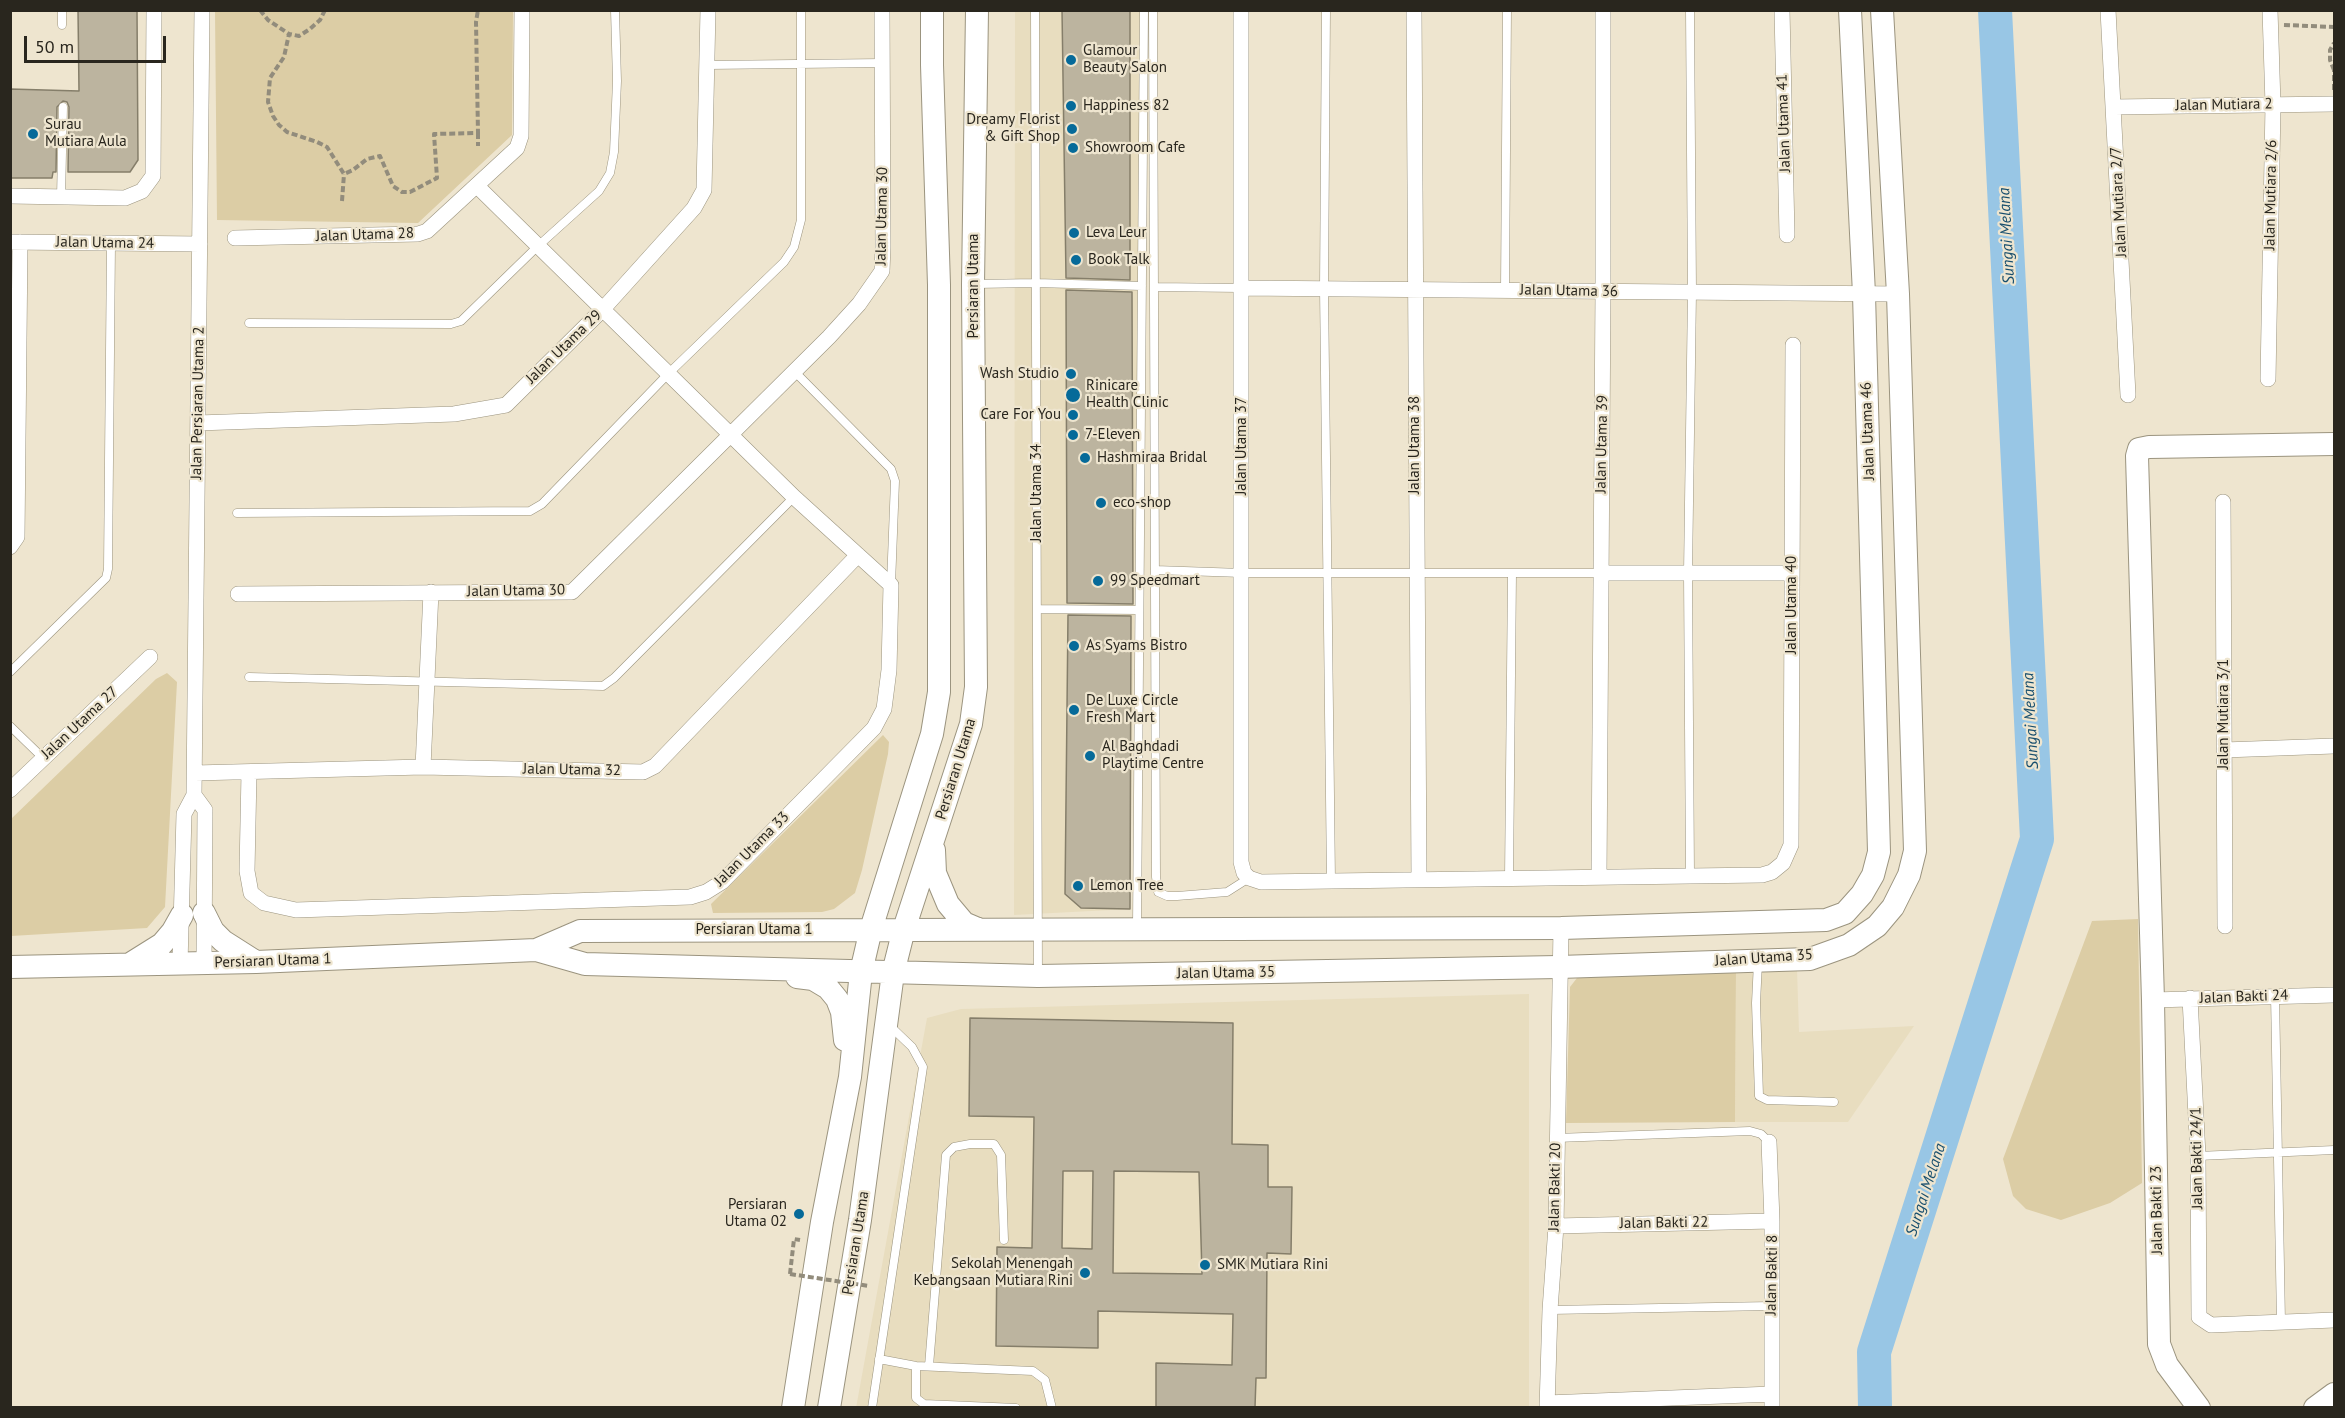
<!DOCTYPE html>
<style>
body{margin:0}
#map{position:relative;width:2345px;height:1418px;overflow:hidden;background:#eee5cf;font-family:"PT Sans",sans-serif}
canvas{display:block}
.frame{position:absolute;inset:0;border:12px solid #29261e;pointer-events:none}
.scale{position:absolute;left:24px;top:36px;width:142px;height:27px;box-sizing:border-box;border:3px solid #29261e;border-top:0;padding-left:8px;font-size:18px;line-height:21px;white-space:nowrap;color:#29261e;-webkit-text-stroke:4px #eee5cf;paint-order:stroke}
</style>
<div id="map">
<canvas width="2345" height="1418"></canvas>
<div class="frame"></div>
<div class="scale">50 m</div>
</div>
<script>
const ctx = document.querySelector('canvas').getContext('2d');
ctx.lineJoin = 'round';
function paint(path, color) {
  ctx.fillStyle = color;
  ctx.fill(path, 'evenodd');
}
function shape(rows) {
  const path = new Path2D();
  for (const r of rows) {
    path.moveTo(r[0], r[1]);
    for (let i = 2; i < r.length; i += 2) path.lineTo(r[i], r[i + 1]);
  }
  return path;
}
function strokePath(path, color, width, dash) {
  ctx.strokeStyle = color;
  ctx.lineWidth = width;
  ctx.lineCap = dash ? 'butt' : 'round';
  ctx.setLineDash(dash || []);
  ctx.stroke(path);
}
function write(font, color, halo, rows, align = 'center') {
  ctx.font = font + ' "PT Sans",sans-serif';
  ctx.lineWidth = 4.5;
  ctx.setLineDash([]);
  ctx.textBaseline = 'middle';
  ctx.strokeStyle = halo;
  ctx.fillStyle = color;
  for (const [text, x, y, turn = 0] of rows) {
    ctx.save();
    ctx.translate(x, y);
    ctx.rotate((+turn || 0) * Math.PI / 180);
    ctx.textAlign = isNaN(turn) ? turn : align;
    if (halo) ctx.strokeText(text, 0, 0);
    ctx.fillText(text, 0, 0);
    ctx.restore();
  }
}
const built = shape([
 [1015,11,1142,11,1130,909,1014,915],
 [1736,969,1797,969,1799,1032,1914,1026,1848,1122,1735,1122],
 [1529,994,1529,1407,856,1408,927,1018,961,1009]
]);
const green = shape([
 [215,11,513,11,512,135,418,223,217,220],
 [167,673,177,682,165,907,147,928,11,936,11,819,156,679],
 [883,735,889,742,888,754,862,870,855,893,834,909,822,912,713,913,711,904],
 [2138,919,2142,1183,2110,1203,2061,1220,2026,1209,2013,1196,2003,1159,2092,921],
 [1736,969,1735,1122,1566,1123,1570,987,1577,978,1590,973]
]);
const river = shape([
 [1875,1408,1874,1352,2037,839,1995,10]
]);
const building = shape([
 [78,10,137,10,138,160,130,172,68,172,69,107,67,102,63,101,57,107,56,172,53,172,52,178,10,178,10,89,79,91,78,10],
 [1062,10,1130,10,1130,280,1066,278,1062,10],
 [1066,290,1132,292,1133,604,1067,603,1066,290],
 [1068,615,1131,616,1130,909,1081,908,1065,894,1068,615],
 [970,1018,1233,1023,1232,1144,1268,1145,1268,1187,1292,1187,1291,1254,1267,1253,1266,1378,1256,1378,1255,1407,1156,1407,1156,1363,1232,1365,1233,1314,1098,1311,1098,1348,996,1346,997,1247,1032,1248,1034,1117,969,1116,970,1018],
 [1063,1171,1093,1171,1092,1249,1062,1248,1063,1171],
 [1114,1171,1199,1172,1202,1274,1113,1273,1114,1171]
]);
const path = shape([
 [260,10,268,20,289,34],
 [325,10,320,20,310,29,299,36,289,34,284,57,270,78,268,102,273,116,279,125,287,132,317,142,327,147,344,174,353,170,367,159,380,156,393,186,402,192,410,192,437,178,434,134,478,133,476,22,478,10],
 [2284,25,2334,27],
 [2334,70,2330,60,2330,50,2334,43],
 [2334,90,2334,70],
 [478,133,478,146],
 [342,201,344,174],
 [790,1274,794,1239,800,1240]
]);
const lane = shape([
 [62,10,62,25],
 [1035,10,1038,975],
 [1153,10,1156,877,1158,892,1167,896,1177,896,1227,892,1249,878],
 [1326,10,1324,288,1331,881],
 [707,65,883,63],
 [61,197,63,107],
 [975,284,1036,283,1142,286],
 [1155,287,1241,288],
 [1505,290,1507,10],
 [249,323,451,324,461,321,538,246,599,191,610,173,614,152,617,81,615,10],
 [794,371,891,469,895,481,891,584],
 [237,513,530,511,542,504,669,373,784,262,794,247,801,220,801,10],
 [1155,570,1242,573,1600,573],
 [1038,609,1138,610],
 [10,672,106,578,108,569,111,243],
 [249,677,603,686,614,678,794,497],
 [10,726,42,757],
 [1690,876,1688,573,1692,292,1690,10],
 [1509,878,1512,573],
 [1137,927,1144,10],
 [1758,962,1756,1003,1759,1096,1767,1100,1834,1102],
 [2275,995,2281,1322],
 [1556,1138,1750,1131,1761,1134,1769,1142],
 [2198,1156,2334,1150],
 [1550,1310,1771,1306],
 [879,1359,916,1366,1033,1371,1045,1380,1052,1408],
 [916,1366,916,1398,924,1404,1016,1408],
 [929,1366,946,1155,954,1147,970,1144,994,1144,1001,1155,1004,1240],
 [872,1408,923,1067,912,1047,889,1025]
]);
const street = shape([
 [1241,10,1241,862,1244,873,1249,878,1261,882,1762,875,1772,872,1783,863,1791,845,1793,345],
 [1414,10,1419,880],
 [1782,10,1787,235],
 [2108,10,2128,395],
 [2114,107,2334,104],
 [10,196,125,198,142,191,153,176,154,10],
 [235,238,418,234,427,231,517,148,521,136,522,10],
 [10,242,200,244],
 [1241,288,1898,294],
 [2268,379,2273,105,2270,10],
 [198,423,454,414,506,405,603,309,694,208,704,190,708,10],
 [2223,502,2225,926],
 [10,547,17,537,20,242],
 [1600,573,1792,573],
 [238,594,572,592,829,337,859,304,882,271,883,247,882,10],
 [2224,750,2334,746],
 [423,767,431,592],
 [195,773,423,767,643,772,655,766,858,555],
 [249,773,247,871,251,893,264,903,296,910,690,897,706,892,722,882,874,728,884,709,889,670,891,585,794,497,477,186],
 [10,790,150,657],
 [194,795,205,810,204,963],
 [1599,877,1603,291,1603,10],
 [180,964,184,814,194,795,202,10],
 [2190,998,2198,1156,2199,1317,2211,1325,2334,1320],
 [2153,1000,2334,995],
 [1769,1142,1772,1221,1772,1408],
 [1556,1226,1772,1221],
 [1547,1403,1772,1394],
 [1547,1408,1550,1310,1556,1226,1561,928]
]);
const secondary = shape([
 [934,850,935,873,948,904,964,923,978,929],
 [204,913,213,931,223,941,256,962],
 [536,950,580,931,1561,928,1826,920,1845,913,1862,894,1873,875,1879,852,1864,294,1850,10],
 [130,964,162,944,173,931,182,915],
 [10,967,256,962,536,950,585,964,1038,976,1559,967,1810,959,1849,945,1877,926,1893,907,1909,875,1915,851,1898,294,1882,10],
 [797,977,813,979,828,988,837,999,842,1012,845,1040],
 [793,1408,822,1222,850,1077,861,972,871,929,932,734,939,692,939,285,932,65,932,10],
 [829,1408,860,1220,893,973,904,929,971,724,976,687,973,284,977,10],
 [2199,1408,2167,1365,2159,1344,2153,1000,2137,456,2139,449,2149,447,2334,444],
 [2315,1408,2334,1394]
]);
const pathBridge = shape([
 [790,1274,869,1286]
]);
const markers = [
 [1071,60,6,"#066a99"],
 [1071,106,6,"#066a99"],
 [1072,129,6,"#066a99"],
 [33,134,6,"#066a99"],
 [1073,148,6,"#066a99"],
 [1074,233,6,"#066a99"],
 [1076,260,6,"#066a99"],
 [1071,374,6,"#066a99"],
 [1073,395,8,"#066a99"],
 [1073,415,6,"#066a99"],
 [1073,435,6,"#066a99"],
 [1085,458,6,"#066a99"],
 [1101,503,6,"#066a99"],
 [1098,581,6,"#066a99"],
 [1074,646,6,"#066a99"],
 [1074,710,6,"#066a99"],
 [1090,756,6,"#066a99"],
 [1078,886,6,"#066a99"],
 [799,1214,6,"#066a99"],
 [1205,1265,6,"#066a99"],
 [1085,1273,6,"#066a99"]
];
const poiNames = [
 ["Glamour",1083,51],
 ["Beauty Salon",1083,68],
 ["Happiness 82",1083,106],
 ["Dreamy Florist",1060,120,"right"],
 ["& Gift Shop",1060,137,"right"],
 ["Surau",45,125],
 ["Mutiara Aula",45,142],
 ["Showroom Cafe",1085,148],
 ["Leva Leur",1086,233],
 ["Book Talk",1088,260],
 ["Wash Studio",1059,374,"right"],
 ["Rinicare",1086,386],
 ["Health Clinic",1086,403],
 ["Care For You",1061,415,"right"],
 ["7-Eleven",1085,435],
 ["Hashmiraa Bridal",1097,458],
 ["eco-shop",1113,503],
 ["99 Speedmart",1110,581],
 ["As Syams Bistro",1086,646],
 ["De Luxe Circle",1086,701],
 ["Fresh Mart",1086,718],
 ["Al Baghdadi",1102,747],
 ["Playtime Centre",1102,764],
 ["Lemon Tree",1090,886],
 ["Persiaran",787,1205,"right"],
 ["Utama 02",787,1222,"right"],
 ["Sekolah Menengah",1073,1264,"right"],
 ["Kebangsaan Mutiara Rini",1073,1281,"right"],
 ["SMK Mutiara Rini",1217,1265]
];
const streetNames = [
 ["Jalan Mutiara 2",2224,105,-1],
 ["Jalan Utama 41",1784,123,-92],
 ["Jalan Mutiara 2/6",2271,195,-89],
 ["Jalan Mutiara 2/7",2119,202,-93],
 ["Jalan Utama 30",882,216,-89],
 ["Jalan Utama 28",365,235,-2],
 ["Jalan Utama 24",105,243,1],
 ["Persiaran Utama",974,286,-90],
 ["Jalan Utama 36",1569,291,1],
 ["Jalan Utama 29",564,347,-44],
 ["Jalan Persiaran Utama 2",198,403,-89],
 ["Jalan Utama 46",1868,431,-92],
 ["Jalan Utama 39",1602,444,-89],
 ["Jalan Utama 38",1415,445,-90],
 ["Jalan Utama 37",1242,446,-90],
 ["Jalan Utama 34",1037,493,-90],
 ["Jalan Utama 30",516,591,-1],
 ["Jalan Utama 40",1792,605,-90],
 ["Jalan Mutiara 3/1",2224,714,-90],
 ["Jalan Utama 27",80,723,-43],
 ["Persiaran Utama",956,769,-73],
 ["Jalan Utama 32",572,770,1],
 ["Jalan Utama 33",752,849,-45],
 ["Persiaran Utama 1",754,930],
 ["Jalan Utama 35",1764,958,-4],
 ["Persiaran Utama 1",273,961,-2],
 ["Jalan Utama 35",1226,973,-1],
 ["Jalan Bakti 24",2244,997,-2],
 ["Jalan Bakti 24/1",2197,1158,-91],
 ["Jalan Bakti 20",1555,1187,-89],
 ["Jalan Bakti 23",2157,1210,-91],
 ["Jalan Bakti 22",1664,1223,-1],
 ["Persiaran Utama",856,1243,-81],
 ["Jalan Bakti 8",1772,1275,-89]
];
const waterNames = [
 ["Sungai Melana",2007,236,-93],
 ["Sungai Melana",2031,721,-93],
 ["Sungai Melana",1926,1190,-72]
];
paint(built, '#e8ddbf');
paint(green, '#dccda5');
strokePath(river, '#98c6e5', 34);
paint(building, '#bcb49f');
strokePath(building, '#857e6a', 1.5);
strokePath(lane, '#9b947f', 9);
strokePath(street, '#9b947f', 16);
strokePath(secondary, '#9b947f', 24);
strokePath(path, '#928c7c', 4, [6, 3]);
strokePath(lane, '#fff', 8);
strokePath(street, '#fff', 15);
strokePath(secondary, '#fff', 22);
strokePath(pathBridge, '#928c7c', 4, [6, 3]);
for (const [x, y, r, color] of markers) {
  const dot = new Path2D();
  dot.arc(x, y, r, 0, 2 * Math.PI);
  ctx.fillStyle = color;
  ctx.fill(dot);
  strokePath(dot, '#eee5cf', 2);
}
write('15px', '#29261e', '#eee5cf', poiNames, 'left');
write('15px', '#29261e', '#eee5cf', streetNames);
write('italic 16px', '#174e6d', '#eee5cf', waterNames);
</script>
